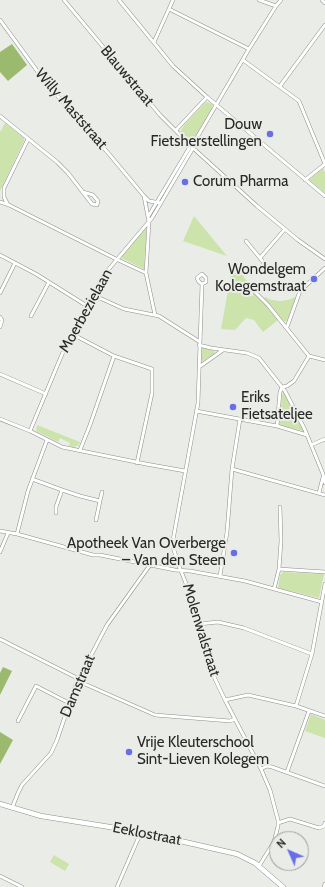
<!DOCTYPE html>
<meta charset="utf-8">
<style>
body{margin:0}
#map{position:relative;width:325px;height:887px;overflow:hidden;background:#eaece7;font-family:Cabin,sans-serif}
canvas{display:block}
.north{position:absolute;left:269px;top:831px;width:40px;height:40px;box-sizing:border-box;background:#eaece7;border:1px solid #9c9e9a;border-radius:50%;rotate:315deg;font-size:11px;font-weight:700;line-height:16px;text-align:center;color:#282826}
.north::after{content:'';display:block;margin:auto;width:14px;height:18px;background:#676fe8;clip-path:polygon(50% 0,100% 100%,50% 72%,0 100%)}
</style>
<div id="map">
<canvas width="325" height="887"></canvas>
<div class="north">N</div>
</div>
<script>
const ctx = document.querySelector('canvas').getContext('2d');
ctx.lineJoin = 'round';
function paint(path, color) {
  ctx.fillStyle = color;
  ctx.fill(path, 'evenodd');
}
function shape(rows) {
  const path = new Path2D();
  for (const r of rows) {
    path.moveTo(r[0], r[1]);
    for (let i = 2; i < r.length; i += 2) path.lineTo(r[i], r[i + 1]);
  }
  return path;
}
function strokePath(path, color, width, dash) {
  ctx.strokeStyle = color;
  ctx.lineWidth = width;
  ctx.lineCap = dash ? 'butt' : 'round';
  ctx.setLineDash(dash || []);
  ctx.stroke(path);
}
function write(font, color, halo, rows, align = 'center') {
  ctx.font = font + ' Cabin,sans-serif';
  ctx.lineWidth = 4;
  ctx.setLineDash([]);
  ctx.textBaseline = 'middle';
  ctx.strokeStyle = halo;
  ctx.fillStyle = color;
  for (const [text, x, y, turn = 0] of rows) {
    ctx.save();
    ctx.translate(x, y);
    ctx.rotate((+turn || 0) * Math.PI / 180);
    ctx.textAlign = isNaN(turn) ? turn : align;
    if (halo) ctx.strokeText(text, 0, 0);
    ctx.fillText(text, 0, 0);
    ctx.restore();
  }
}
const green = shape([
 [206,102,213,104,211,111,195,137,190,140,180,132,185,124],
 [5,123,24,138,24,141,0,191,0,132],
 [323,168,325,173,325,193,309,180],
 [194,216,227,256,183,241],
 [146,227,146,242,144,269,121,258],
 [233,263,247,281,244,295,253,296,253,293,266,305,278,320,263,332,254,320,246,318,235,330,221,329],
 [265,297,272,300,280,301,288,300,296,297,287,321,283,321,269,303,264,299],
 [202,347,214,351,215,354,203,361,201,360],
 [283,390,304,430,303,431,280,425,279,423],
 [37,425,80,442,79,445,74,447,69,446,70,443,60,438,58,442,36,431],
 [283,572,324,574,319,598,278,588,280,575],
 [311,714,325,720,325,738,305,731],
 [54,855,69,864,65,871,50,862]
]);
const forest = shape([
 [12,44,27,65,8,81,0,72,0,52],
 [3,667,12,671,0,695,0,673],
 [0,732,13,740,0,764]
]);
const street = shape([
 [64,0,160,115,193,148,257,206,298,240,325,259],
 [119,0,173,66,207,97,325,196],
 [259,0,276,6],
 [322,0,325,3],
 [169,9,249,49],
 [0,20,46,83,109,154,144,196,149,201,161,203],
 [154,42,173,0],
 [243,60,299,101,325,164],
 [280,86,325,25],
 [0,116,57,162,68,173,92,204,97,205,98,201,93,195,83,192],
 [176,130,207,97],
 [192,146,249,49,276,6,281,0],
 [305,180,325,164,325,165],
 [144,196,149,222,146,273,155,315],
 [0,202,9,205,116,259,146,273],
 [8,205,4,197,4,188,28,139],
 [148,217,191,145],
 [246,241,260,258,285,229],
 [0,255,36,274,87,306],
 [260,258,270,271],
 [202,284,199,282,197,278,202,274,206,278,206,282,202,284,198,403,173,540,173,547,179,566,187,586,215,679,225,700,261,769,270,790,278,820,278,826,274,842,259,866],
 [246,289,253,290,268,305,309,356,294,381,287,386,282,387],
 [0,293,15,263],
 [93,295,124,309,159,316,200,342],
 [31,316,49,282],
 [0,317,2,320,0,327],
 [287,327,300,291,325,268],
 [72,334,114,356,152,369,152,393,137,463],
 [199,345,211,348,247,353,259,358,285,391,305,430,323,474,325,483],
 [309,356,325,360],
 [199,367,223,350],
 [0,374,46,394],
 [196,411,277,426,307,435],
 [0,419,30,431,62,447,146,464,185,471],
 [277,426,280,392,282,387],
 [30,431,63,352,103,276,152,218,193,148],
 [311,445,325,439],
 [80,450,90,425,114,356],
 [232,469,325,495],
 [32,479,62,490,56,507,56,513],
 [62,490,80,496,100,501,96,520],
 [319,493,323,477],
 [100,501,102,492],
 [0,531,17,534,93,555,100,555,175,570,190,571,245,581,322,602],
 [17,534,28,491,47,440],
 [0,552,8,533],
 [279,569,325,572],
 [220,576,227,532,232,469,240,419],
 [274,589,279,569,281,541,280,507],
 [199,624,218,622,244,628,312,654],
 [0,639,79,679],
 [78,681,155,715,230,721,235,719],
 [225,700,248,695,296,706,325,716],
 [296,706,312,654,325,584],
 [18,721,36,686,69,703],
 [261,769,267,766,272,767,325,786],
 [287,772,309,711],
 [12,808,18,793,22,785,51,753,57,740,76,684,107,625,150,565],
 [278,823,290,819,319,828,324,826,325,823],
 [0,876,22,887],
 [117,887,141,832],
 [324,887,325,884]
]);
const secondary = shape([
 [0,804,41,816,141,832,237,854,255,863,283,887]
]);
const markers = [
 [270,134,4,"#676fe8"],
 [185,182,4,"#676fe8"],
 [314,279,4,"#676fe8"],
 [233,407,4,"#676fe8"],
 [234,553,4,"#676fe8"],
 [129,752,4,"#676fe8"]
];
const streetNames = [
 ["Blauwstraat",127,76,50],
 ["Willy Maststraat",71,109,49],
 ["Moerbezielaan",86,311,-61],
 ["Molenwalstraat",201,630,73],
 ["Damstraat",78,686,-67],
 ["Eeklostraat",147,834,11]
];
const poiNames = [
 ["Douw",262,125],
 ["Fietsherstellingen",262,142],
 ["Corum Pharma",193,182,"left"],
 ["Wondelgem",306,270],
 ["Kolegemstraat",306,287],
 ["Eriks",241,398,"left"],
 ["Fietsateljee",241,415,"left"],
 ["Apotheek Van Overberge",226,544],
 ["– Van den Steen",226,561],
 ["Vrije Kleuterschool",137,743,"left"],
 ["Sint-Lieven Kolegem",137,760,"left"]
];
paint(green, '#cce4ac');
paint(forest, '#9bba6d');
strokePath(street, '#8d8f8a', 4);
strokePath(secondary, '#8d8f8a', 5.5);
strokePath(street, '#fff', 3);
strokePath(secondary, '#fff', 4.5);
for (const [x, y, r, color] of markers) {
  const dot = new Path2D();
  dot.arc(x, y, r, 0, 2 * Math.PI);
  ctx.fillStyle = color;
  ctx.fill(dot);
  strokePath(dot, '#eaece7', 1.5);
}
write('15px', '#282826', '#eaece7', streetNames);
write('15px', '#282826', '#eaece7', poiNames, 'right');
</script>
